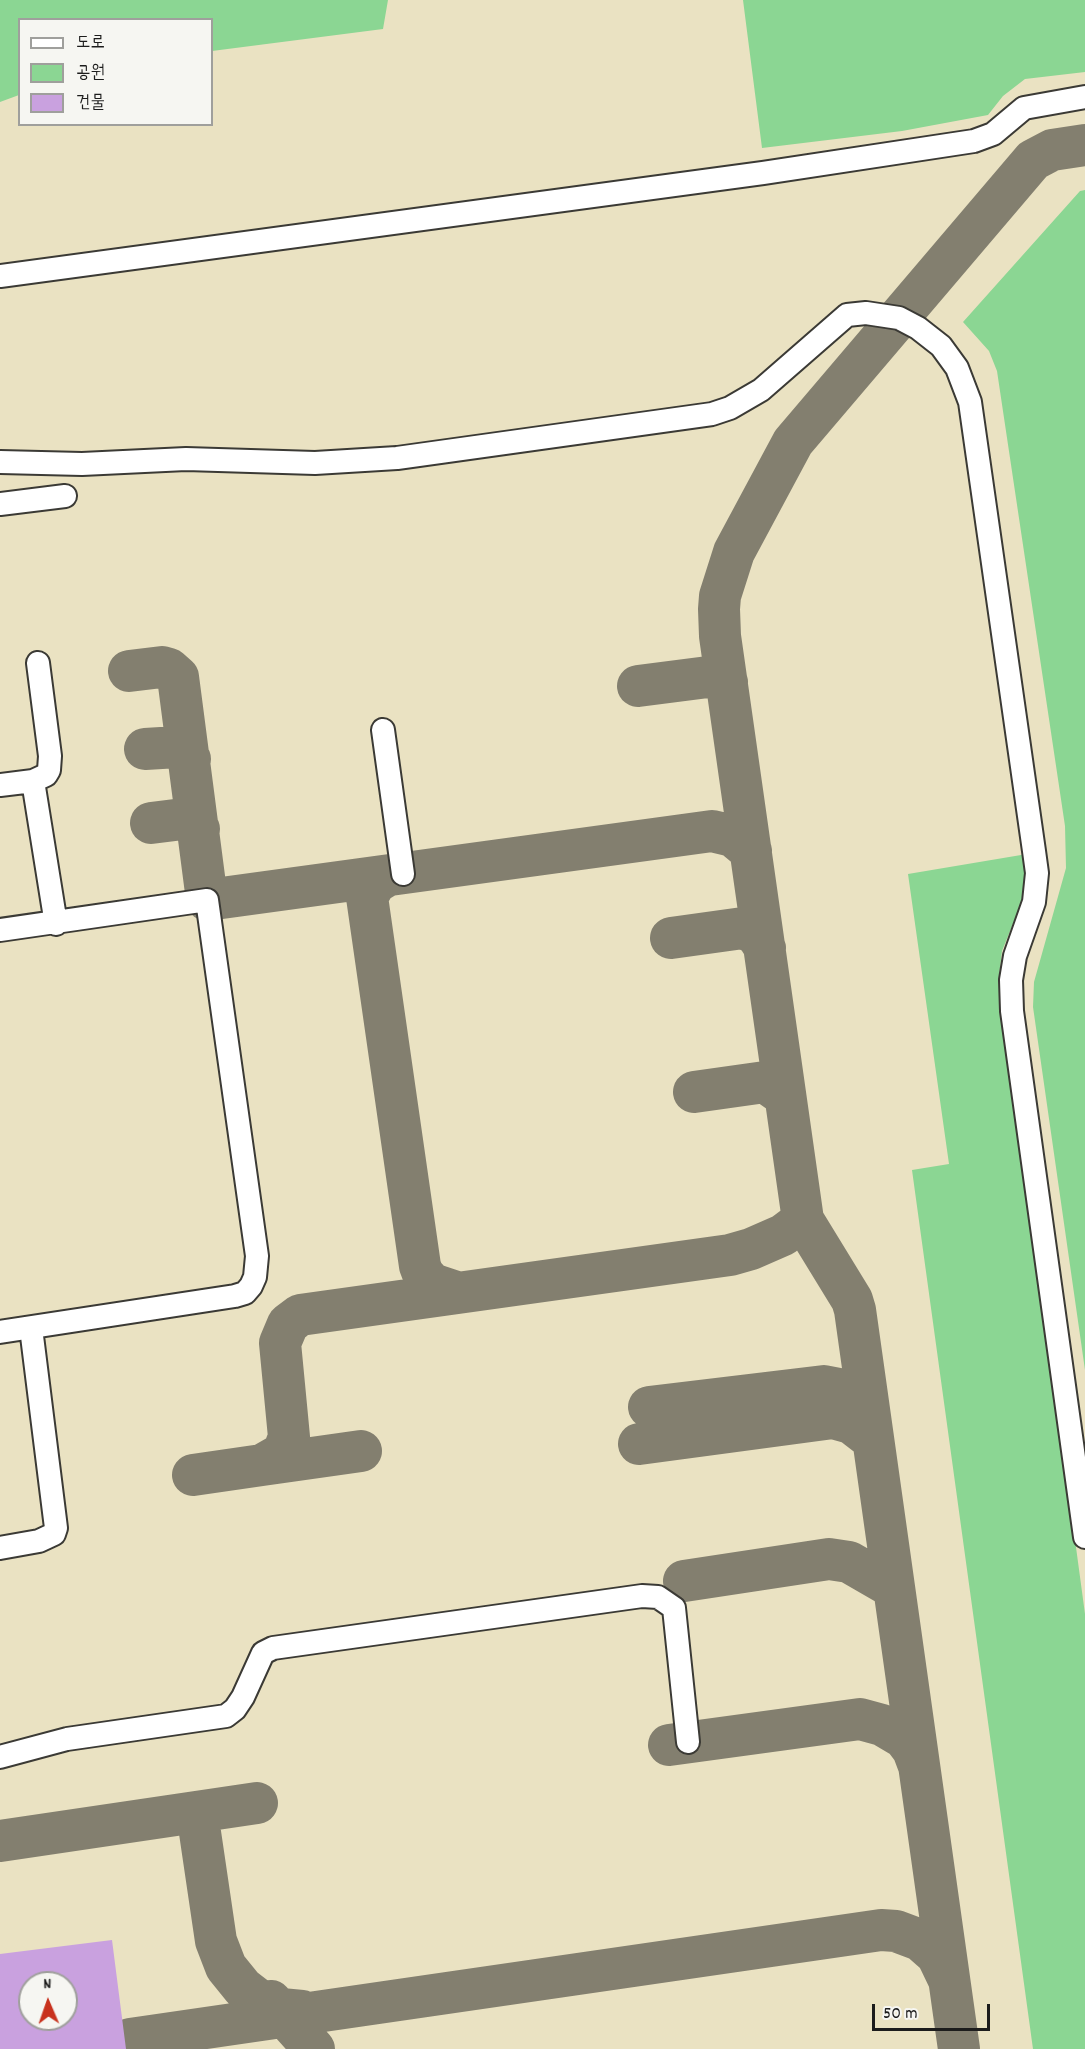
<!DOCTYPE html>
<meta charset="utf-8">
<style>
body{margin:0}
#map{position:relative;width:1085px;height:2049px;overflow:hidden;background:#eae2c2;font-family:Dekko,"Poor Story",sans-serif}
canvas{display:block}
.legend{position:absolute;left:18px;top:18px;width:195px;height:108px;box-sizing:border-box;background:#f6f6f2;border:2px solid #9f9f9c;margin:0;padding:8px 10px;list-style:none;font-size:18px;color:#1c1c1c}
.legend li{display:flex;align-items:center;gap:12px;height:30px}
.legend b{width:30px;border:2px solid #9f9f9c}
.north{position:absolute;left:18px;top:1971px;width:60px;height:60px;box-sizing:border-box;background:#f6f6f2;border:2px solid #9f9f9c;border-radius:50%;rotate:358deg;font-size:16px;font-weight:700;line-height:24px;text-align:center;color:#1c1c1c}
.north::after{content:'';display:block;margin:auto;width:21px;height:27px;background:#c8321e;clip-path:polygon(50% 0,100% 100%,50% 72%,0 100%)}
.scale{position:absolute;left:872px;top:2004px;width:118px;height:27px;box-sizing:border-box;border:3px solid #1c1c1c;border-top:0;padding-left:8px;font-size:18px;line-height:21px;white-space:nowrap;color:#1c1c1c;-webkit-text-stroke:4px #f6f6f2;paint-order:stroke}
</style>
<div id="map">
<canvas width="1085" height="2049"></canvas>
<ul class="legend">
<li><b style="height:8px;background:#fff"></b>도로</li>
<li><b style="height:16px;background:#8bd693"></b>공원</li>
<li><b style="height:16px;background:#c9a1df"></b>건물</li>
</ul>
<div class="north">N</div>
<div class="scale">50 m</div>
</div>
<script>
const ctx = document.querySelector('canvas').getContext('2d');
ctx.lineJoin = 'round';
function paint(path, color) {
  ctx.fillStyle = color;
  ctx.fill(path, 'evenodd');
}
function shape(rows) {
  const path = new Path2D();
  for (const r of rows) {
    path.moveTo(r[0], r[1]);
    for (let i = 2; i < r.length; i += 2) path.lineTo(r[i], r[i + 1]);
  }
  return path;
}
function strokePath(path, color, width, dash) {
  ctx.strokeStyle = color;
  ctx.lineWidth = width;
  ctx.lineCap = dash ? 'butt' : 'round';
  ctx.setLineDash(dash || []);
  ctx.stroke(path);
}
const green = shape([
 [0,0,388,0,383,29,212,51,212,20,20,20,19,95,0,102],
 [743,0,1085,0,1085,72,1025,79,1003,96,988,115,902,131,762,148],
 [1085,190,1085,1370,1033,1007,1034,982,1066,868,1065,826,997,371,989,351,963,322,1080,191],
 [1027,854,1025,894,1002,951,999,976,1085,1614,1085,2049,1033,2049,912,1170,949,1164,908,874]
]);
const taxiway = shape([
 [129,671,162,667,169,669,178,677,207,900,712,831,733,836,751,851],
 [638,686,708,677,727,682],
 [145,749,178,747,190,759],
 [151,823,183,819,192,822,199,829],
 [385,877,375,883,367,897,420,1266,423,1274,432,1284,456,1292],
 [671,938,743,928,756,934,765,948],
 [694,1092,765,1082,785,1096],
 [649,1407,824,1386,850,1391,869,1410],
 [639,1444,833,1418,851,1423,873,1440],
 [262,1465,361,1451],
 [193,1475,262,1465,283,1453,289,1437,280,1343,288,1324,300,1315,730,1255,751,1249,783,1235,803,1220],
 [684,1581,829,1559,849,1562,894,1588],
 [669,1745,860,1719,882,1725,904,1738,913,1750,919,1766],
 [197,1812,216,1941,226,1967,243,1988,256,1998,281,2009,302,2011],
 [0,1841,257,1803],
 [271,2001,314,2049],
 [130,2039,881,1930,896,1931,920,1940,937,1955,949,1980],
 [959,2049,855,1310,852,1300,803,1220,720,636,719,609,720,596,734,552,793,442,1033,160,1052,150,1085,145]
]);
const building = shape([
 [112,1940,126,2049,0,2049,0,1954],
 [30,1983,66,1983,66,2019,30,2019]
]);
const minor = shape([
 [0,276,763,173,974,141,993,134,1024,108,1085,97],
 [0,462,82,464,186,459,315,463,397,458,712,414,730,408,761,390,847,315,866,313,899,318,918,328,941,346,957,368,970,402,1034,851,1037,873,1034,902,1015,956,1011,980,1012,1011,1085,1537],
 [0,504,65,496],
 [383,730,403,874],
 [33,781,56,924],
 [0,785,33,781,46,775,49,770,50,756,38,663],
 [0,930,207,900,257,1256,255,1277,251,1286,245,1293,235,1296,0,1332],
 [0,1548,39,1541,54,1534,56,1528,31,1328],
 [0,1757,67,1739,226,1716,235,1709,243,1697,263,1653,273,1648,642,1596,658,1597,674,1608,688,1742]
]);
paint(green, '#8bd693');
strokePath(taxiway, '#837f6f', 42);
paint(building, '#c9a1df');
strokePath(minor, '#3b3a35', 26);
strokePath(minor, '#fff', 22);
</script>
